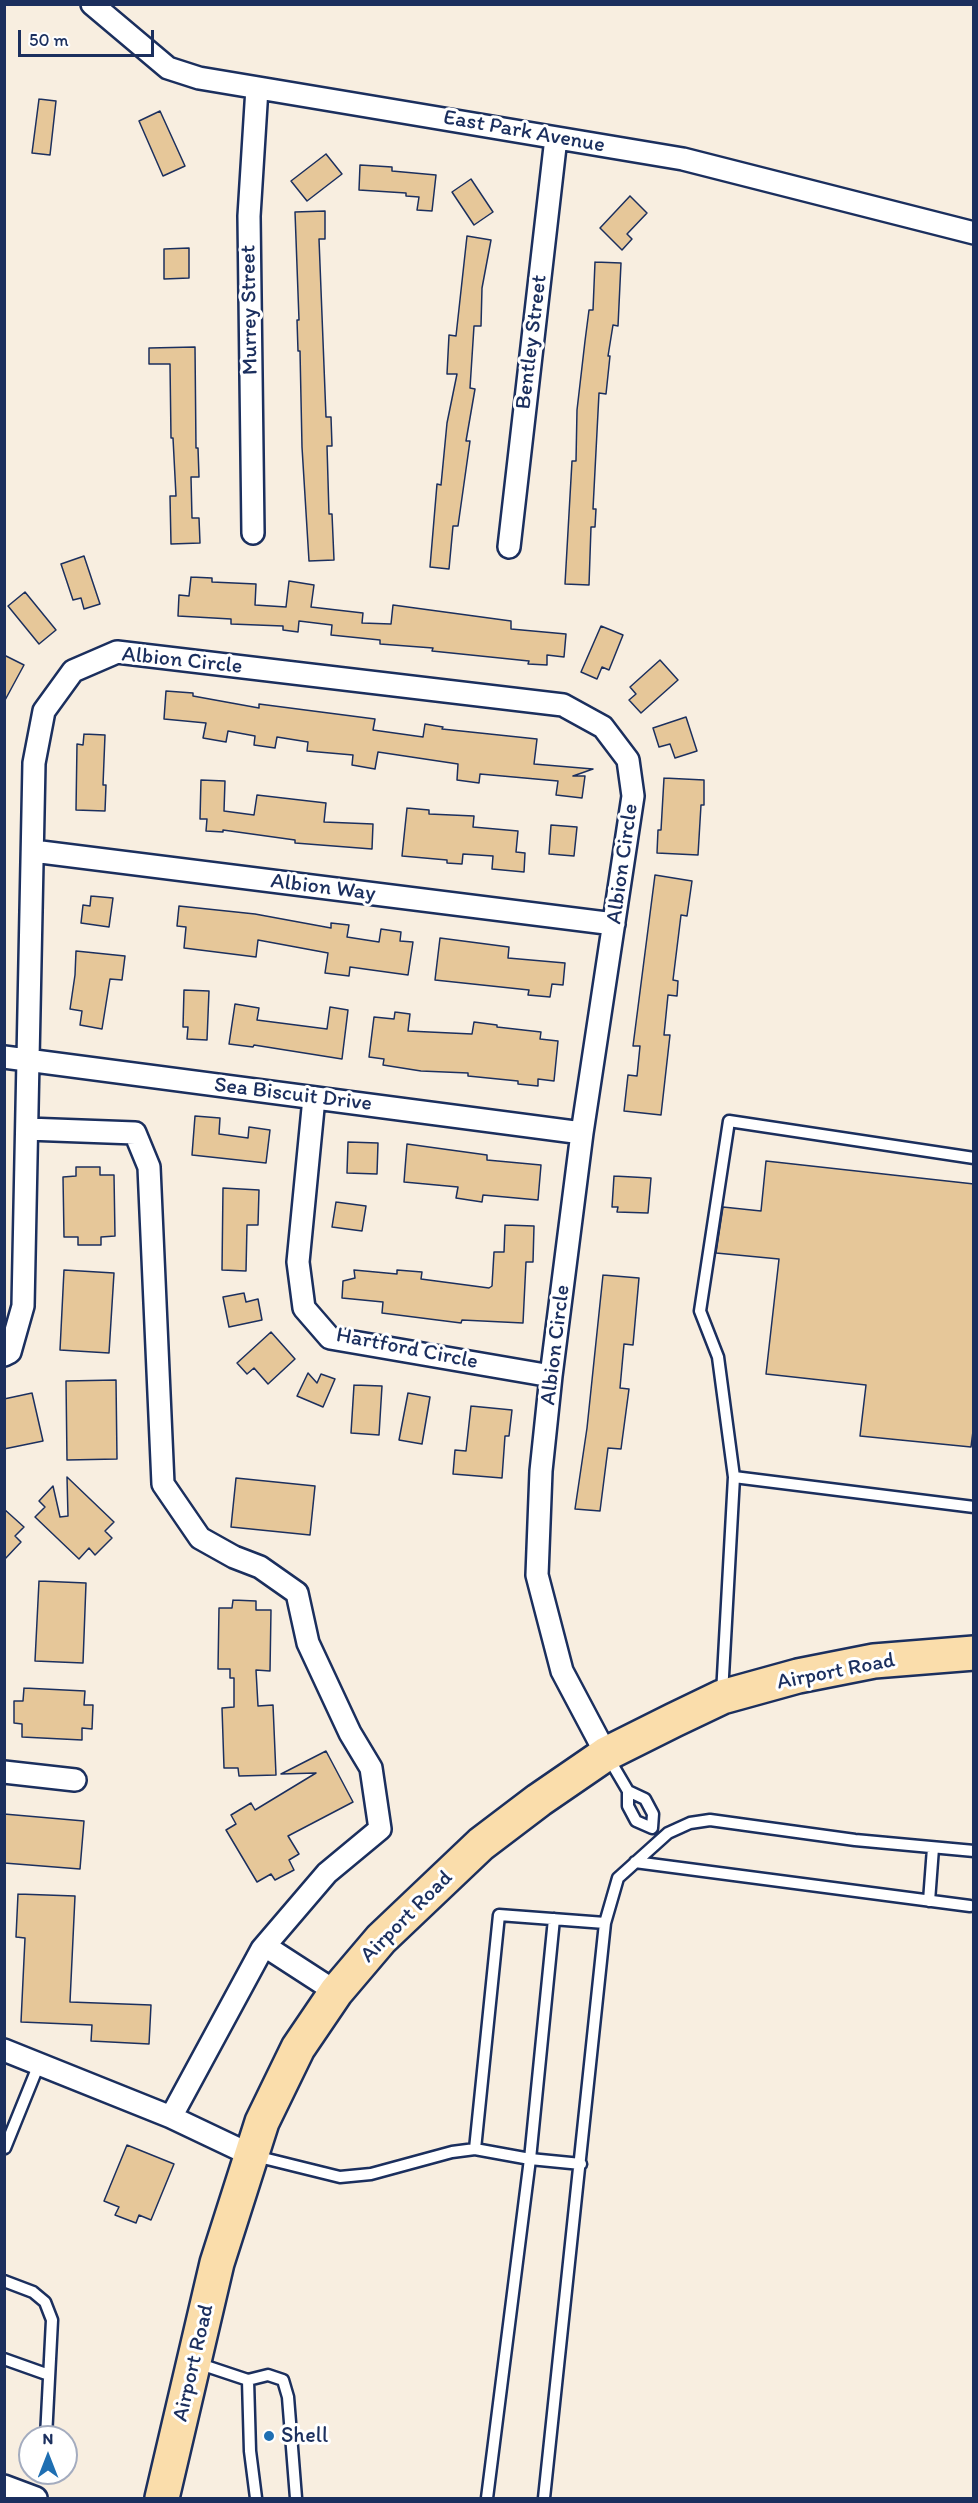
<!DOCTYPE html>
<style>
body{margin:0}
#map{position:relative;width:978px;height:2503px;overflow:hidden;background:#f8eee0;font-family:Itim,sans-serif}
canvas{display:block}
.frame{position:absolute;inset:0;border:6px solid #1b2f5e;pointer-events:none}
.north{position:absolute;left:18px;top:2425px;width:60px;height:60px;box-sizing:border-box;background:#fff;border:2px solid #a4acbf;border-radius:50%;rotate:0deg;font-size:16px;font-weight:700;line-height:24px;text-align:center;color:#1b2f5e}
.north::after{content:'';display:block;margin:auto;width:21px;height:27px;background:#1f6fb2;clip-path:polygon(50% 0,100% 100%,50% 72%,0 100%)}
.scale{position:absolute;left:18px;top:30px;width:136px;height:27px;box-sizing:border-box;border:3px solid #1b2f5e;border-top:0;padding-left:8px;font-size:18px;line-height:21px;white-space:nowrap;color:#1b2f5e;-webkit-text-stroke:4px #fff;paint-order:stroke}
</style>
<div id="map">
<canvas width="978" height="2503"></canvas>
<div class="frame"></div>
<div class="north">N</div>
<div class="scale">50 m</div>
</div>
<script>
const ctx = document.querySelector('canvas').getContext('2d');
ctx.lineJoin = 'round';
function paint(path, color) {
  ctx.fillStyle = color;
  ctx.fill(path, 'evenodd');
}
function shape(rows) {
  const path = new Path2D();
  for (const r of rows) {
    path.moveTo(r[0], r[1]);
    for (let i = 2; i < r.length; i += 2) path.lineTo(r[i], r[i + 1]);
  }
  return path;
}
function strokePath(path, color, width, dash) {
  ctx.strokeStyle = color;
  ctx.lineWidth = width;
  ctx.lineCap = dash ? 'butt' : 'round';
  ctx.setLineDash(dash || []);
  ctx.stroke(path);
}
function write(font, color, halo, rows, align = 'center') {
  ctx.font = font + ' Itim,sans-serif';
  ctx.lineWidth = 6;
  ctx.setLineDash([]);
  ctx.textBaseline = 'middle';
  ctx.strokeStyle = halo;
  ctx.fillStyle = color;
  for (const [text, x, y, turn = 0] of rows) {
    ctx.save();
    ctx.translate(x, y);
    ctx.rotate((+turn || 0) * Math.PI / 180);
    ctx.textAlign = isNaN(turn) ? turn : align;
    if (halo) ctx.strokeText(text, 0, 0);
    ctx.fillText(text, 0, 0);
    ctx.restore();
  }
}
const building = shape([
 [39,99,56,101,50,155,32,153,39,99],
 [160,111,185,166,163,176,139,121,160,111],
 [326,154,342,174,307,201,291,181,326,154],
 [360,165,392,167,392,171,436,175,432,211,417,210,419,197,406,196,406,193,359,190,360,165],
 [471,179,493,212,474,225,452,192,471,179],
 [630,196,647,213,627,234,632,239,622,250,600,228,630,196],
 [325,211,325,239,319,239,326,417,331,417,332,446,327,446,329,514,332,514,334,560,309,561,302,447,300,351,298,351,297,320,299,320,295,212,325,211],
 [467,236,491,240,482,288,481,326,474,326,470,388,475,389,466,441,470,441,458,526,453,526,449,569,430,567,437,484,441,485,447,423,457,374,447,374,449,335,456,336,467,236],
 [189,248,189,278,164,279,164,249,189,248],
 [595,262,621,263,618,326,613,325,608,356,610,356,606,394,599,393,593,509,596,509,595,527,591,527,589,585,565,584,572,461,576,461,577,410,585,341,589,310,593,310,595,262],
 [195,347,196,448,198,448,199,477,191,477,192,518,199,518,200,543,171,544,170,496,176,496,173,438,171,438,170,364,149,364,149,348,195,347],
 [84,556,100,604,84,609,81,598,73,600,61,564,84,556],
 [191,577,212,578,212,582,256,584,255,605,286,607,289,581,314,585,311,607,363,613,362,623,391,624,393,605,511,621,511,629,566,634,564,657,547,655,547,665,528,664,529,661,432,651,433,648,380,644,380,640,331,635,332,625,299,621,298,632,283,630,283,626,231,624,231,619,178,616,179,595,189,596,191,577],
 [25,592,56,630,39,644,8,606,25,592],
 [601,626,623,635,609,670,602,667,597,679,581,672,601,626],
 [4,655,24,665,4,702,4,655],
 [660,660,678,680,641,713,629,700,636,694,630,687,660,660],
 [166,691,193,693,193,696,259,708,259,704,375,719,373,730,423,737,425,724,443,727,442,729,537,739,534,764,593,769,573,776,585,776,582,798,556,795,558,781,480,774,479,783,457,780,458,764,378,752,375,769,352,765,353,755,307,751,308,742,277,737,275,748,254,745,255,736,228,731,226,742,203,738,206,723,164,719,166,691],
 [686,717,697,751,675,758,670,744,659,747,653,728,686,717],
 [84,734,105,735,103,785,106,785,105,811,76,810,77,744,83,745,84,734],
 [664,778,704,780,704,805,701,805,698,855,657,853,658,830,661,830,664,778],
 [201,780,225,781,224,811,254,815,257,795,326,803,324,822,373,824,372,849,295,843,295,840,223,830,223,832,206,831,207,819,200,819,201,780],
 [407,808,429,810,429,814,474,816,473,827,518,831,516,852,525,853,524,872,492,869,493,856,463,854,462,864,447,863,447,860,402,856,407,808],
 [551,825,577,827,574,856,549,854,551,825],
 [655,875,692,881,687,916,681,915,673,980,678,981,677,996,668,995,664,1035,670,1035,661,1115,624,1111,628,1075,637,1076,640,1046,633,1046,655,875],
 [91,896,113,898,109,927,81,923,83,905,90,906,91,896],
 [179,906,255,914,331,928,331,923,349,925,347,937,379,942,381,929,401,932,400,941,413,942,408,975,350,967,349,976,325,973,328,953,258,940,256,957,184,948,186,927,177,926,179,906],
 [440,938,509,947,508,958,565,963,563,985,552,984,550,997,528,995,529,990,435,980,440,938],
 [76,951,125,956,122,980,110,979,102,1029,80,1025,82,1011,70,1009,75,975,76,951],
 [184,990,209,991,207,1040,187,1039,188,1027,183,1027,184,990],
 [235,1004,259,1008,257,1020,327,1029,330,1007,348,1010,342,1059,254,1045,253,1047,229,1044,235,1004],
 [395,1012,410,1014,408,1031,472,1034,474,1022,497,1025,497,1027,541,1032,540,1039,558,1041,554,1081,538,1079,538,1086,518,1084,518,1081,468,1076,468,1073,421,1071,383,1065,384,1059,369,1057,374,1017,394,1019,395,1012],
 [195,1116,220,1118,219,1134,248,1138,249,1127,270,1130,266,1163,192,1155,195,1116],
 [348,1142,378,1143,377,1174,347,1173,348,1142],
 [407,1144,487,1155,487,1160,541,1165,538,1200,483,1195,482,1202,456,1198,458,1187,404,1182,407,1144],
 [766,1161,974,1184,974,1423,971,1447,860,1436,866,1385,766,1374,779,1259,716,1253,723,1207,761,1211,766,1161],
 [76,1167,100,1167,100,1175,114,1175,115,1236,101,1237,101,1245,78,1245,78,1237,64,1237,63,1177,76,1176,76,1167],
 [614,1176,651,1178,648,1213,617,1212,618,1207,612,1207,614,1176],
 [223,1188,259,1190,258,1225,247,1225,246,1271,222,1270,223,1188],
 [336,1202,366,1206,362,1231,332,1227,336,1202],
 [505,1225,534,1226,533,1262,526,1262,523,1323,462,1320,461,1323,382,1313,383,1302,342,1298,343,1281,355,1278,354,1270,397,1274,397,1270,422,1272,421,1279,489,1288,492,1286,494,1252,504,1252,505,1225],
 [64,1270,114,1273,109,1353,60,1350,64,1270],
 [603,1275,639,1278,633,1345,624,1344,620,1388,629,1389,621,1449,608,1448,600,1511,575,1509,587,1428,603,1275],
 [244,1293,246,1302,258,1299,262,1320,229,1327,223,1297,244,1293],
 [271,1332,295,1359,268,1384,254,1368,247,1374,237,1363,271,1332],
 [308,1373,317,1383,321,1374,335,1379,323,1407,297,1396,308,1373],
 [116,1380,117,1459,67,1460,66,1381,116,1380],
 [354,1385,382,1386,379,1435,351,1433,354,1385],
 [32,1393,43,1441,4,1449,4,1399,32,1393],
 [408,1393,430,1397,422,1444,399,1440,408,1393],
 [471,1406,512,1410,509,1436,505,1436,502,1478,453,1474,455,1450,466,1451,471,1406],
 [67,1477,114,1522,105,1531,112,1538,95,1555,89,1548,79,1559,35,1517,45,1507,39,1501,53,1486,60,1517,68,1516,67,1477],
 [236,1478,315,1486,310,1535,231,1527,236,1478],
 [4,1509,24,1527,15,1536,21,1542,4,1560,4,1509],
 [39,1581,86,1583,83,1663,35,1661,39,1581],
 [233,1600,256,1601,256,1610,271,1610,270,1671,256,1670,258,1706,273,1705,276,1775,239,1776,238,1768,224,1768,222,1708,234,1707,234,1678,230,1678,230,1669,218,1669,219,1608,232,1608,233,1600],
 [24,1688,85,1691,84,1705,93,1705,92,1729,82,1728,82,1740,22,1737,22,1724,14,1723,14,1701,23,1701,24,1688],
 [326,1751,353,1802,288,1836,299,1854,289,1860,294,1870,275,1880,271,1874,257,1882,226,1830,236,1824,231,1815,251,1803,255,1810,316,1773,281,1774,326,1751],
 [4,1814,84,1821,80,1869,4,1863,4,1814],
 [18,1894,75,1896,70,2002,151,2005,149,2044,91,2041,92,2025,21,2022,25,1938,16,1937,18,1894],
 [127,2145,174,2164,151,2220,139,2215,136,2223,115,2215,119,2207,104,2201,127,2145]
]);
const service = shape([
 [734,1477,974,1507],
 [722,1694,734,1477,718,1357,700,1311,729,1121,974,1158],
 [608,1757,628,1791,628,1806,636,1821,652,1828,653,1814,645,1799,628,1791],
 [635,1862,970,1906],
 [929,1901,933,1848],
 [554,1919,530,2159,581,2164],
 [605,1923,618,1878,668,1833,690,1823,710,1820,855,1840,974,1851],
 [5,2148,39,2064],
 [475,2149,530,2159,487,2498],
 [255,2156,340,2177,371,2174,452,2152,475,2149,499,1915,605,1923,544,2498],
 [4,2281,33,2292,45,2302,52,2320,46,2437],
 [4,2359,49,2375],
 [197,2363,248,2380,250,2451,256,2498],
 [248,2380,268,2375,283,2380,288,2397,296,2498]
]);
const minor = shape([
 [92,4,168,68,199,78,683,159,974,233],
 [253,533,249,216,257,88],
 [509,547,556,138],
 [33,851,614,924],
 [4,1057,582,1133],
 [314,1098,298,1262,304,1308,330,1338,551,1376],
 [27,1129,135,1133,149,1167,163,1484,200,1538,234,1557,260,1567,297,1593,308,1643,350,1733,371,1768,380,1829,327,1873,262,1949,171,2117],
 [4,1355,10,1352,23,1306,34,763,44,711,73,671,117,652,563,705,603,727,628,760,633,796,582,1133,551,1376,541,1471,537,1575,562,1671,606,1754],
 [4,1772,75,1780],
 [265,1946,336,1992],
 [4,2050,171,2117,251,2155],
 [4,2486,36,2498]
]);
const trunk = shape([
 [162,2498,217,2263,262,2122,298,2048,336,1992,381,1939,481,1844,539,1800,606,1754,674,1720,722,1697,798,1676,874,1661,974,1653]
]);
const markers = [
 [269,2436,6,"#1f6fb2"]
];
const streetNames = [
 ["East Park Avenue",524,132,10],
 ["Murrey Street",250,310,-91],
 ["Bentley Street",532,342,-83],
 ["Albion Circle",182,661,6],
 ["Albion Circle",623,864,-82],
 ["Albion Way",323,888,7],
 ["Sea Biscuit Drive",293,1095,7],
 ["Albion Circle",556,1345,-83],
 ["Hartford Circle",407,1349,11],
 ["Airport Road",836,1672,-11],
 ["Airport Road",407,1917,-45],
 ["Airport Road",194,2363,-77]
];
const poiNames = [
 ["Shell",281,2436]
];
paint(building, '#e6c799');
strokePath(building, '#1b2f5e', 1.5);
strokePath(service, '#1b2f5e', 15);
strokePath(minor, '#1b2f5e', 26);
strokePath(trunk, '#1b2f5e', 38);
strokePath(service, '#fff', 10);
strokePath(minor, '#fff', 21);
strokePath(trunk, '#faddab', 33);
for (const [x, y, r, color] of markers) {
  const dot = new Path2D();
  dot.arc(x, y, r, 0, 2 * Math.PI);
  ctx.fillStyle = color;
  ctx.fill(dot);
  strokePath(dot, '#fff', 2);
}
write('22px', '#1b2f5e', '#fff', streetNames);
write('22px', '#1b2f5e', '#fff', poiNames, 'left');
</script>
